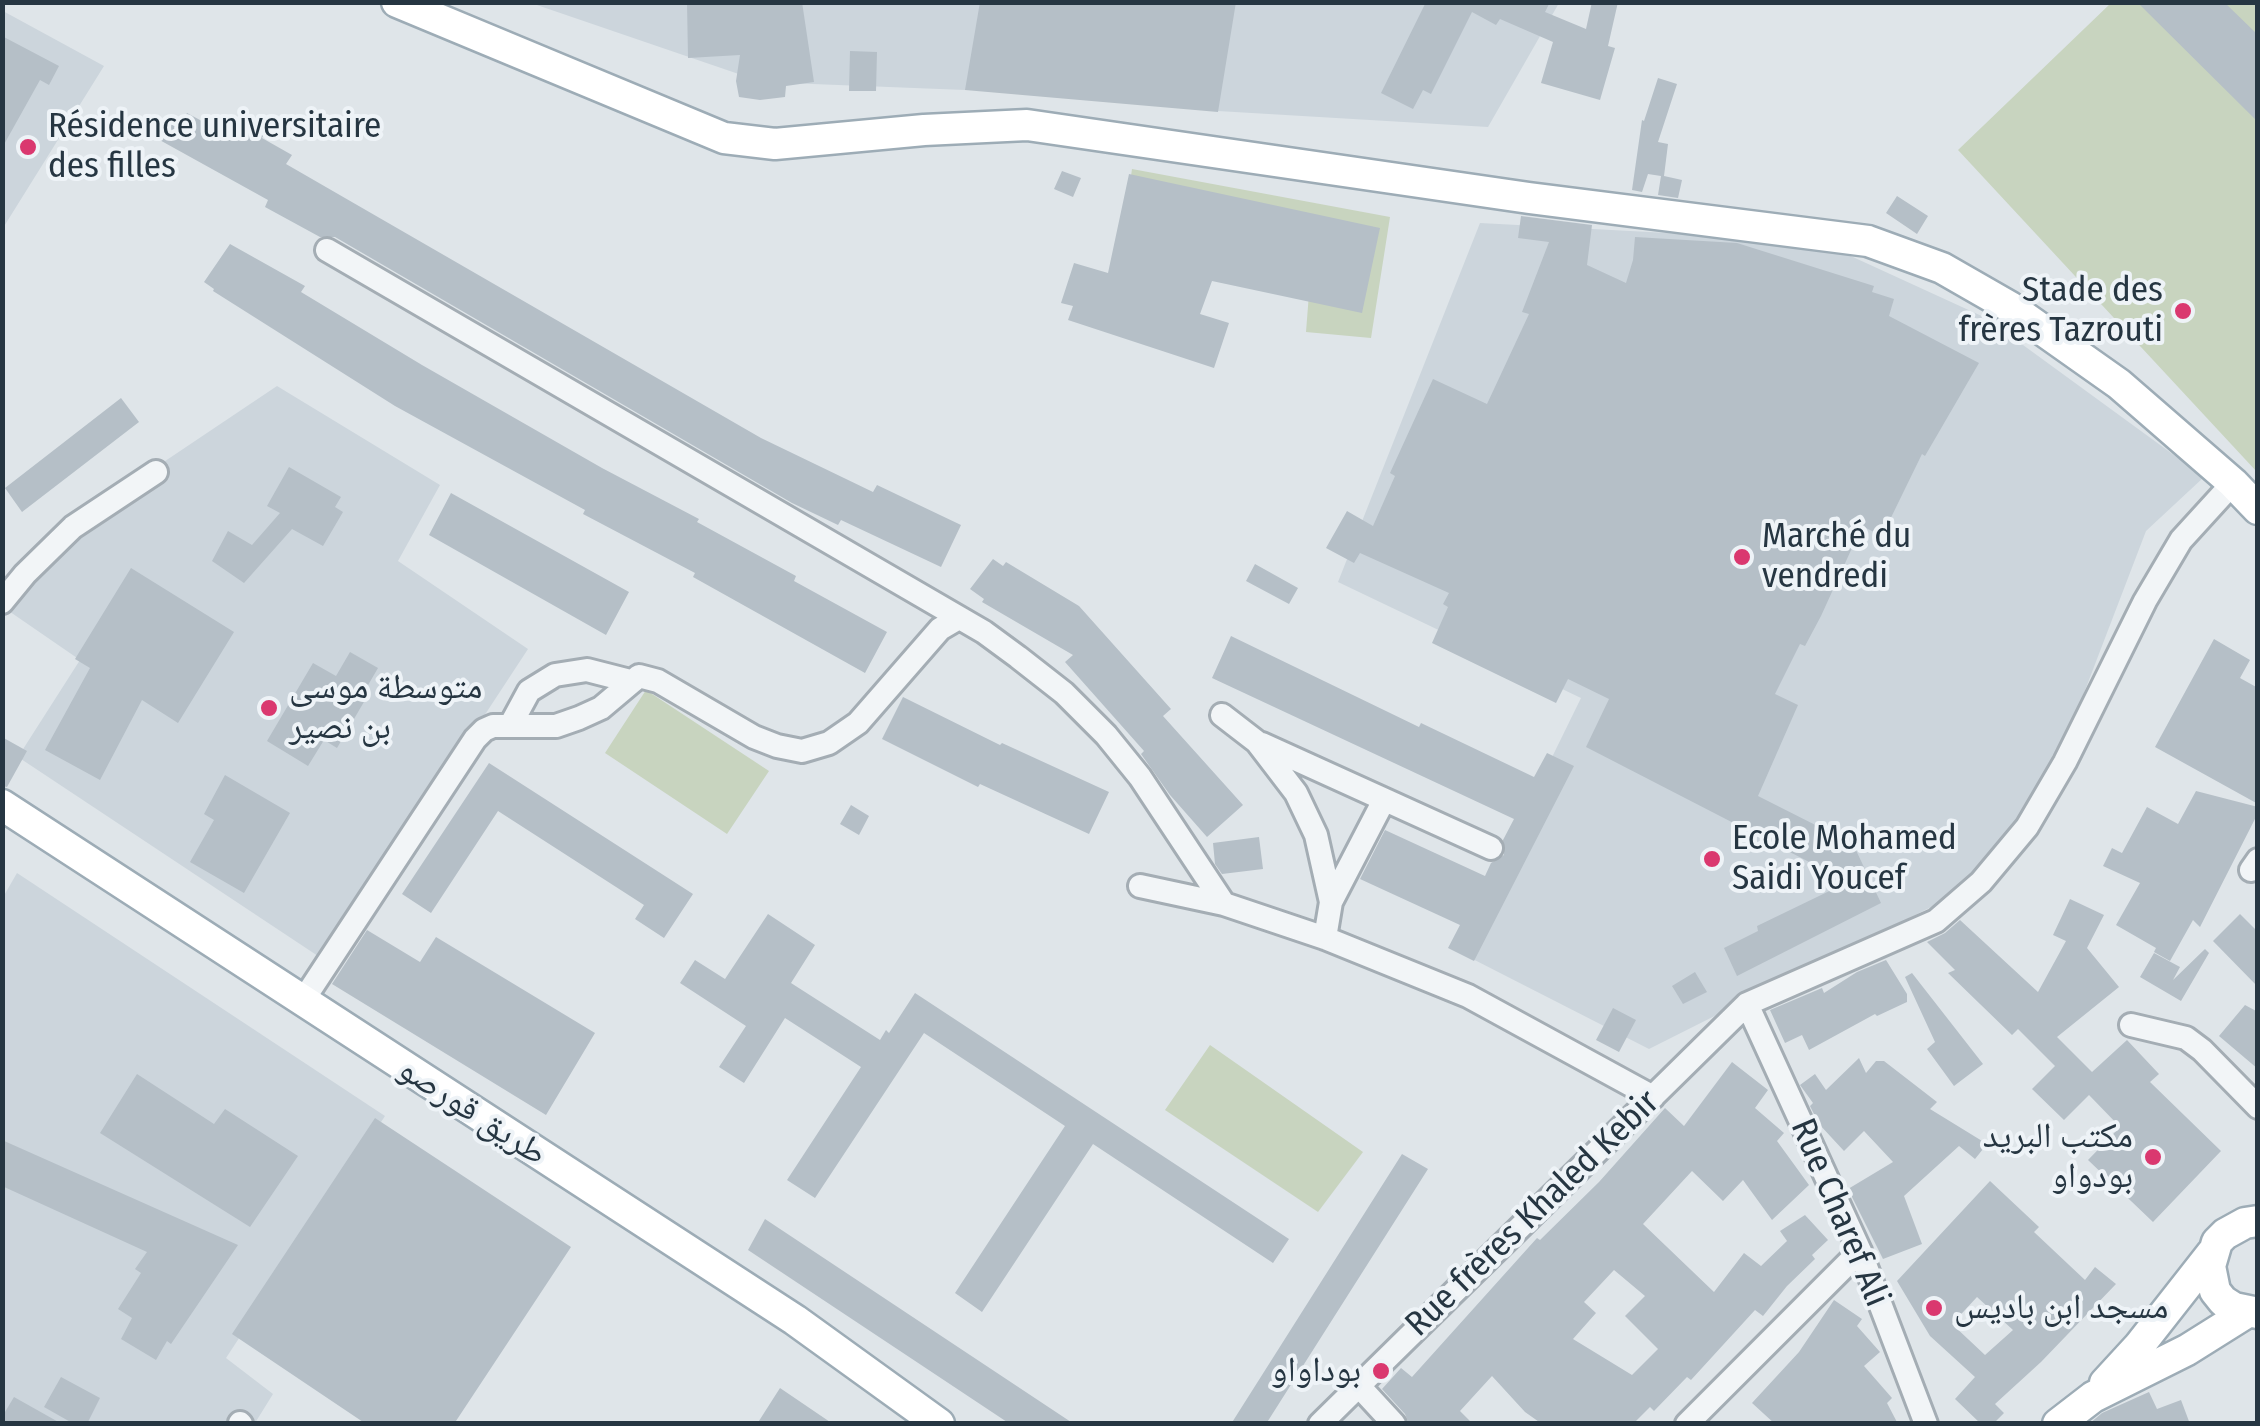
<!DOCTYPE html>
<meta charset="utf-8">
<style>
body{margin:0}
#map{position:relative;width:2260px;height:1426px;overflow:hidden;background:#dfe5e9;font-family:"Fira Sans Condensed",sans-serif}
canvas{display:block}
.frame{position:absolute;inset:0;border:5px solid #263642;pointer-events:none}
</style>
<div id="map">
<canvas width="2260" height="1426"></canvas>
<div class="frame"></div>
</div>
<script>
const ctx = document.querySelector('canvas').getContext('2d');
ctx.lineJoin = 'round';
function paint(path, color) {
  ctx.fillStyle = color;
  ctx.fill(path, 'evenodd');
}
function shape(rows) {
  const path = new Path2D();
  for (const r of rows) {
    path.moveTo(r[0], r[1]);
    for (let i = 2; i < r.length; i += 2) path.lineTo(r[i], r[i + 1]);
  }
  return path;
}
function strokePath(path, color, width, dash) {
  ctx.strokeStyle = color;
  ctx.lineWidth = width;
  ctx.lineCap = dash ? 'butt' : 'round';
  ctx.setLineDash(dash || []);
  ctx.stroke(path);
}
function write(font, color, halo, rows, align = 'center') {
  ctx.font = font + ' "Fira Sans Condensed","Noto Naskh Arabic",sans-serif';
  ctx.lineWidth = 8;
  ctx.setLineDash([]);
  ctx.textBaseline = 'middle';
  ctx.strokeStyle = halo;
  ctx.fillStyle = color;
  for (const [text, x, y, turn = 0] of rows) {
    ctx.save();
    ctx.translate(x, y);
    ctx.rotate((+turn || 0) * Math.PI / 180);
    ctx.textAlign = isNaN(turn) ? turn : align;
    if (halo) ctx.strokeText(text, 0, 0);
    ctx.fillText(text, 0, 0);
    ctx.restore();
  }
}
const built = shape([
 [531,3,1559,3,1488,127,1218,111,1024,82,965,90,762,82],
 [3,11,104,66,3,228],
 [1480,223,1818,241,1986,318,2204,477,2146,531,2061,753,2022,816,1949,898,1649,1049,1457,951,1581,698,1338,582],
 [277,386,440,485,398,561,528,649,324,960,18,757,80,660,3,607,113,496],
 [17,873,385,1116,226,1358,273,1394,255,1423,3,1424,2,899]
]);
const green = shape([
 [2111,3,2257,3,2257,472,1958,150],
 [1132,169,1390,217,1371,338,1306,332,1311,268,1121,246],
 [646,690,769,771,727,834,605,753],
 [1210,1045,1363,1152,1318,1212,1165,1110]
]);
const building = shape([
 [687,2,802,2,814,82,786,86,785,97,760,100,739,97,736,81,740,55,688,58],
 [980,2,1236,2,1218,112,965,90],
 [1426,2,1550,2,1545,12,1586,29,1592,2,1618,2,1608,46,1615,48,1600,100,1541,83,1553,42,1500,19,1496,25,1472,12,1431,94,1423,90,1413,109,1381,93],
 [2137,2,2224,2,2258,35,2258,122],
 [2,36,59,66,49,85,40,80,2,148],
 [850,51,877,52,876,91,849,91],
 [1658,78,1677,84,1658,142,1668,144,1664,176,1682,180,1678,198,1658,195,1661,176,1648,174,1642,192,1632,190,1642,120,1644,121],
 [187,113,224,133,234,117,266,130,262,138,292,155,286,164,761,438,873,492,877,485,961,525,941,567,841,520,838,525,792,503,335,237,320,237,265,207,268,200,156,138,167,119,180,126],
 [1062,171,1081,178,1073,197,1054,189],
 [1129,174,1380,228,1362,313,1212,281,1200,314,1229,323,1214,368,1068,320,1073,306,1061,303,1074,263,1108,273],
 [1897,196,1928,216,1917,234,1886,213],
 [1521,216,1592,225,1587,265,1626,283,1633,260,1635,237,1737,243,1874,286,1872,292,1894,299,1889,316,1979,363,1925,456,1922,454,1882,536,1862,526,1821,616,1805,646,1800,644,1775,694,1798,705,1758,796,1853,844,1881,903,1737,976,1724,948,1758,931,1757,926,1848,882,1586,747,1609,699,1568,679,1556,703,1432,643,1448,607,1443,604,1449,593,1360,553,1354,563,1326,548,1347,511,1373,526,1395,476,1390,473,1433,379,1487,404,1529,314,1522,312,1549,242,1518,238],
 [230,244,305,286,301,292,422,365,602,468,699,519,697,522,796,576,794,581,887,632,865,673,693,577,695,573,583,514,585,510,395,406,213,291,214,289,204,282],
 [121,398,139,422,22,512,5,488],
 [289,467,341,497,335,507,343,512,323,546,292,529,244,583,212,561,228,531,252,545,280,513,267,506],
 [451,493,629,592,606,635,429,535],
 [993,559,1003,566,1006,562,1079,606,1171,709,1163,716,1243,805,1207,837,1170,795,1141,754,1144,751,1065,662,1073,655,982,602,984,599,970,589],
 [1255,564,1298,588,1289,604,1246,581],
 [131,568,234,632,178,723,142,700,100,780,45,750,90,668,75,659],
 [1231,636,1419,727,1421,723,1534,777,1547,753,1574,766,1474,961,1448,948,1460,925,1360,879,1385,830,1485,876,1491,863,1504,855,1503,840,1514,819,1212,678],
 [2214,639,2250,660,2240,678,2258,688,2258,804,2155,747],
 [350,652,378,668,364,692,368,695,337,748,324,740,308,766,267,741,313,663,336,676],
 [903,697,1000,745,1002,743,1109,792,1089,834,980,784,978,787,882,739],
 [2,737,27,751,7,787,2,786],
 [489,763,693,894,664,938,635,919,644,905,498,811,431,913,402,894],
 [225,775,290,813,244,893,190,862,214,820,204,814],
 [2196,791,2258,807,2258,813,2200,927,2193,920,2170,961,2154,952,2156,948,2116,925,2140,883,2103,866,2112,848,2122,853,2147,807,2178,824],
 [851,805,869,816,859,835,840,824],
 [1259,837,1263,869,1222,874,1215,864,1213,843],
 [2070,899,2104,915,2087,948,2119,987,2057,1037,2092,1072,2127,1040,2159,1074,2150,1082,2221,1151,2153,1222,2088,1160,2120,1127,2089,1095,2064,1120,2032,1089,2055,1066,2018,1029,2012,1035,1948,973,1955,970,1927,942,1945,933,1960,920,2038,992,2066,941,2053,935],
 [768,914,815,945,791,983,880,1040,886,1030,889,1033,915,993,1289,1239,1273,1263,1093,1144,982,1312,955,1293,1065,1126,924,1033,815,1198,787,1180,861,1067,785,1018,744,1083,719,1067,746,1026,680,983,695,960,725,979],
 [2240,914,2258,932,2258,987,2213,941],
 [367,930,420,962,436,937,595,1033,546,1115,332,984],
 [2205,949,2209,953,2181,1001,2140,977,2154,953,2180,967,2173,980],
 [1886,960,1907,994,1907,1002,1877,1016,1875,1014,1809,1050,1802,1035,1785,1043,1770,1010,1822,988,1824,993,1857,972],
 [1695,972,1707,992,1683,1004,1672,986],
 [1912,973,1983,1064,1954,1086,1927,1049,1935,1042,1905,977],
 [2245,1005,2258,1012,2258,1069,2219,1036],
 [1613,1008,1636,1020,1619,1052,1596,1040],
 [1859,1058,1866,1073,1876,1061,1884,1061,1937,1102,1930,1109,1987,1144,1975,1159,1959,1146,1904,1196,1922,1244,1883,1259,1848,1189,1893,1162,1864,1131,1844,1151,1819,1124,1810,1106,1813,1103,1800,1085,1815,1074,1826,1090],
 [1732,1062,1768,1090,1755,1108,1784,1133,1777,1141,1809,1185,1772,1220,1743,1180,1723,1201,1692,1171,1643,1224,1714,1292,1744,1253,1761,1266,1787,1241,1780,1231,1805,1215,1828,1240,1812,1255,1815,1259,1787,1286,1763,1316,1755,1310,1691,1380,1687,1377,1654,1411,1650,1407,1633,1424,1542,1424,1525,1412,1492,1376,1460,1411,1473,1424,1409,1424,1405,1414,1382,1389,1401,1368,1412,1377,1537,1238,1540,1240,1599,1182,1665,1108,1684,1126],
 [1614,1270,1645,1296,1625,1316,1658,1349,1632,1375,1573,1339,1596,1313,1584,1302],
 [137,1074,214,1124,225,1109,298,1156,250,1227,100,1133],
 [375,1118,571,1247,454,1424,366,1424,232,1334],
 [2,1140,238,1245,171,1344,167,1341,156,1360,121,1339,132,1318,118,1309,141,1273,135,1269,147,1252,2,1186],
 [1402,1154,1428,1169,1266,1424,1231,1424],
 [1990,1181,2039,1227,2034,1232,2085,1280,2095,1267,2116,1284,2041,1362,1995,1404,2004,1413,1993,1424,1981,1424,1955,1399,1975,1377,1930,1336,1897,1281],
 [1977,1297,2013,1330,1985,1355,1952,1324],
 [765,1219,1074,1424,1010,1424,748,1250],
 [1834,1300,1862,1319,1857,1326,1880,1352,1864,1366,1892,1398,1887,1403,1898,1424,1775,1424,1752,1403,1799,1352],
 [61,1377,100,1398,87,1424,74,1424,44,1407],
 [780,1388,833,1424,757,1424],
 [2149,1392,2157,1409,2181,1400,2190,1424,2089,1424,2102,1413],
 [14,1397,62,1424,2,1424,2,1417]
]);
const minor = shape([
 [327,250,984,632,1018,657,1064,693,1106,735,1140,777,1224,904],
 [2,602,25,574,73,527,156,472],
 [1222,715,1257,742,1296,793,1316,835,1331,902,1325,938],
 [510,726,529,691,555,675,587,670,630,681],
 [1262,744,1491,848],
 [2251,870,2258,860],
 [1140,886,1224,904,1325,938,1468,996,1653,1097],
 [1331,902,1384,800],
 [302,1002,475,739,484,730,493,726,556,726,579,718,601,708,639,676,658,681,754,737,777,746,802,751,829,743,858,723,940,629,957,619],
 [1747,1004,1860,1251,1926,1424],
 [2131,1025,2186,1038,2202,1050,2258,1107],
 [1358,1385,1394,1424],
 [240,1423,241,1424],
 [1320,1424,1747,1004,1936,921,1981,882,2027,827,2065,762,2145,601,2181,540,2233,483],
 [1687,1424,1860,1251]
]);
const major = shape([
 [397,2,724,138,775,144,924,130,1027,125,1529,198,1868,241,1942,268,2010,307,2119,384,2233,483,2258,509],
 [2,805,795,1320,939,1424],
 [2258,1221,2245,1223,2225,1234,2217,1242,2210,1266,2215,1291,2223,1301,2234,1308,2258,1313],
 [2105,1383,2139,1346,2212,1253],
 [2058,1424,2093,1397,2187,1350,2246,1313]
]);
const markers = [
 [28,147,10,"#da386f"],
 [2183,311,10,"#da386f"],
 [1742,557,10,"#da386f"],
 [269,708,10,"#da386f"],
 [1712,859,10,"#da386f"],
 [2153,1157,10,"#da386f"],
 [1934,1308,10,"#da386f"],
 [1381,1371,10,"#da386f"]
];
const poiNames = [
 ["Résidence universitaire",48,127],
 ["des filles",48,167],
 ["Stade des",2163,291,"right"],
 ["frères Tazrouti",2163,331,"right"],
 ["Marché du",1762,537],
 ["vendredi",1762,577],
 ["متوسطة موسى",289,688],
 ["بن نصير",289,728],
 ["Ecole Mohamed",1732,839],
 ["Saidi Youcef",1732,879],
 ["مكتب البريد",2133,1137,"right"],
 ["بودواو",2133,1177,"right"],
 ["مسجد ابن باديس",1954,1308],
 ["بوداواو",1361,1371,"right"]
];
const streetNames = [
 ["طريق قورصو",472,1112,33],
 ["Rue Charef Ali",1839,1213,67],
 ["Rue frères Khaled Kebir",1533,1214,-44]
];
paint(built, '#ccd5dc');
paint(green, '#c8d4bf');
paint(building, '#b5bfc7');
strokePath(minor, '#a4adb4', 28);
strokePath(major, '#9dacb6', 35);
strokePath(minor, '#f2f5f7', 22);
strokePath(major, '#fff', 30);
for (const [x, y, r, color] of markers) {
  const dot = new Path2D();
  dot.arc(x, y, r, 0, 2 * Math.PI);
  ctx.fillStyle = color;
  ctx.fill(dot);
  strokePath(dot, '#eef3f7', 4);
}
write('35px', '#263642', '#eef3f7', poiNames, 'left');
write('35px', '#263642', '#eef3f7', streetNames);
</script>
